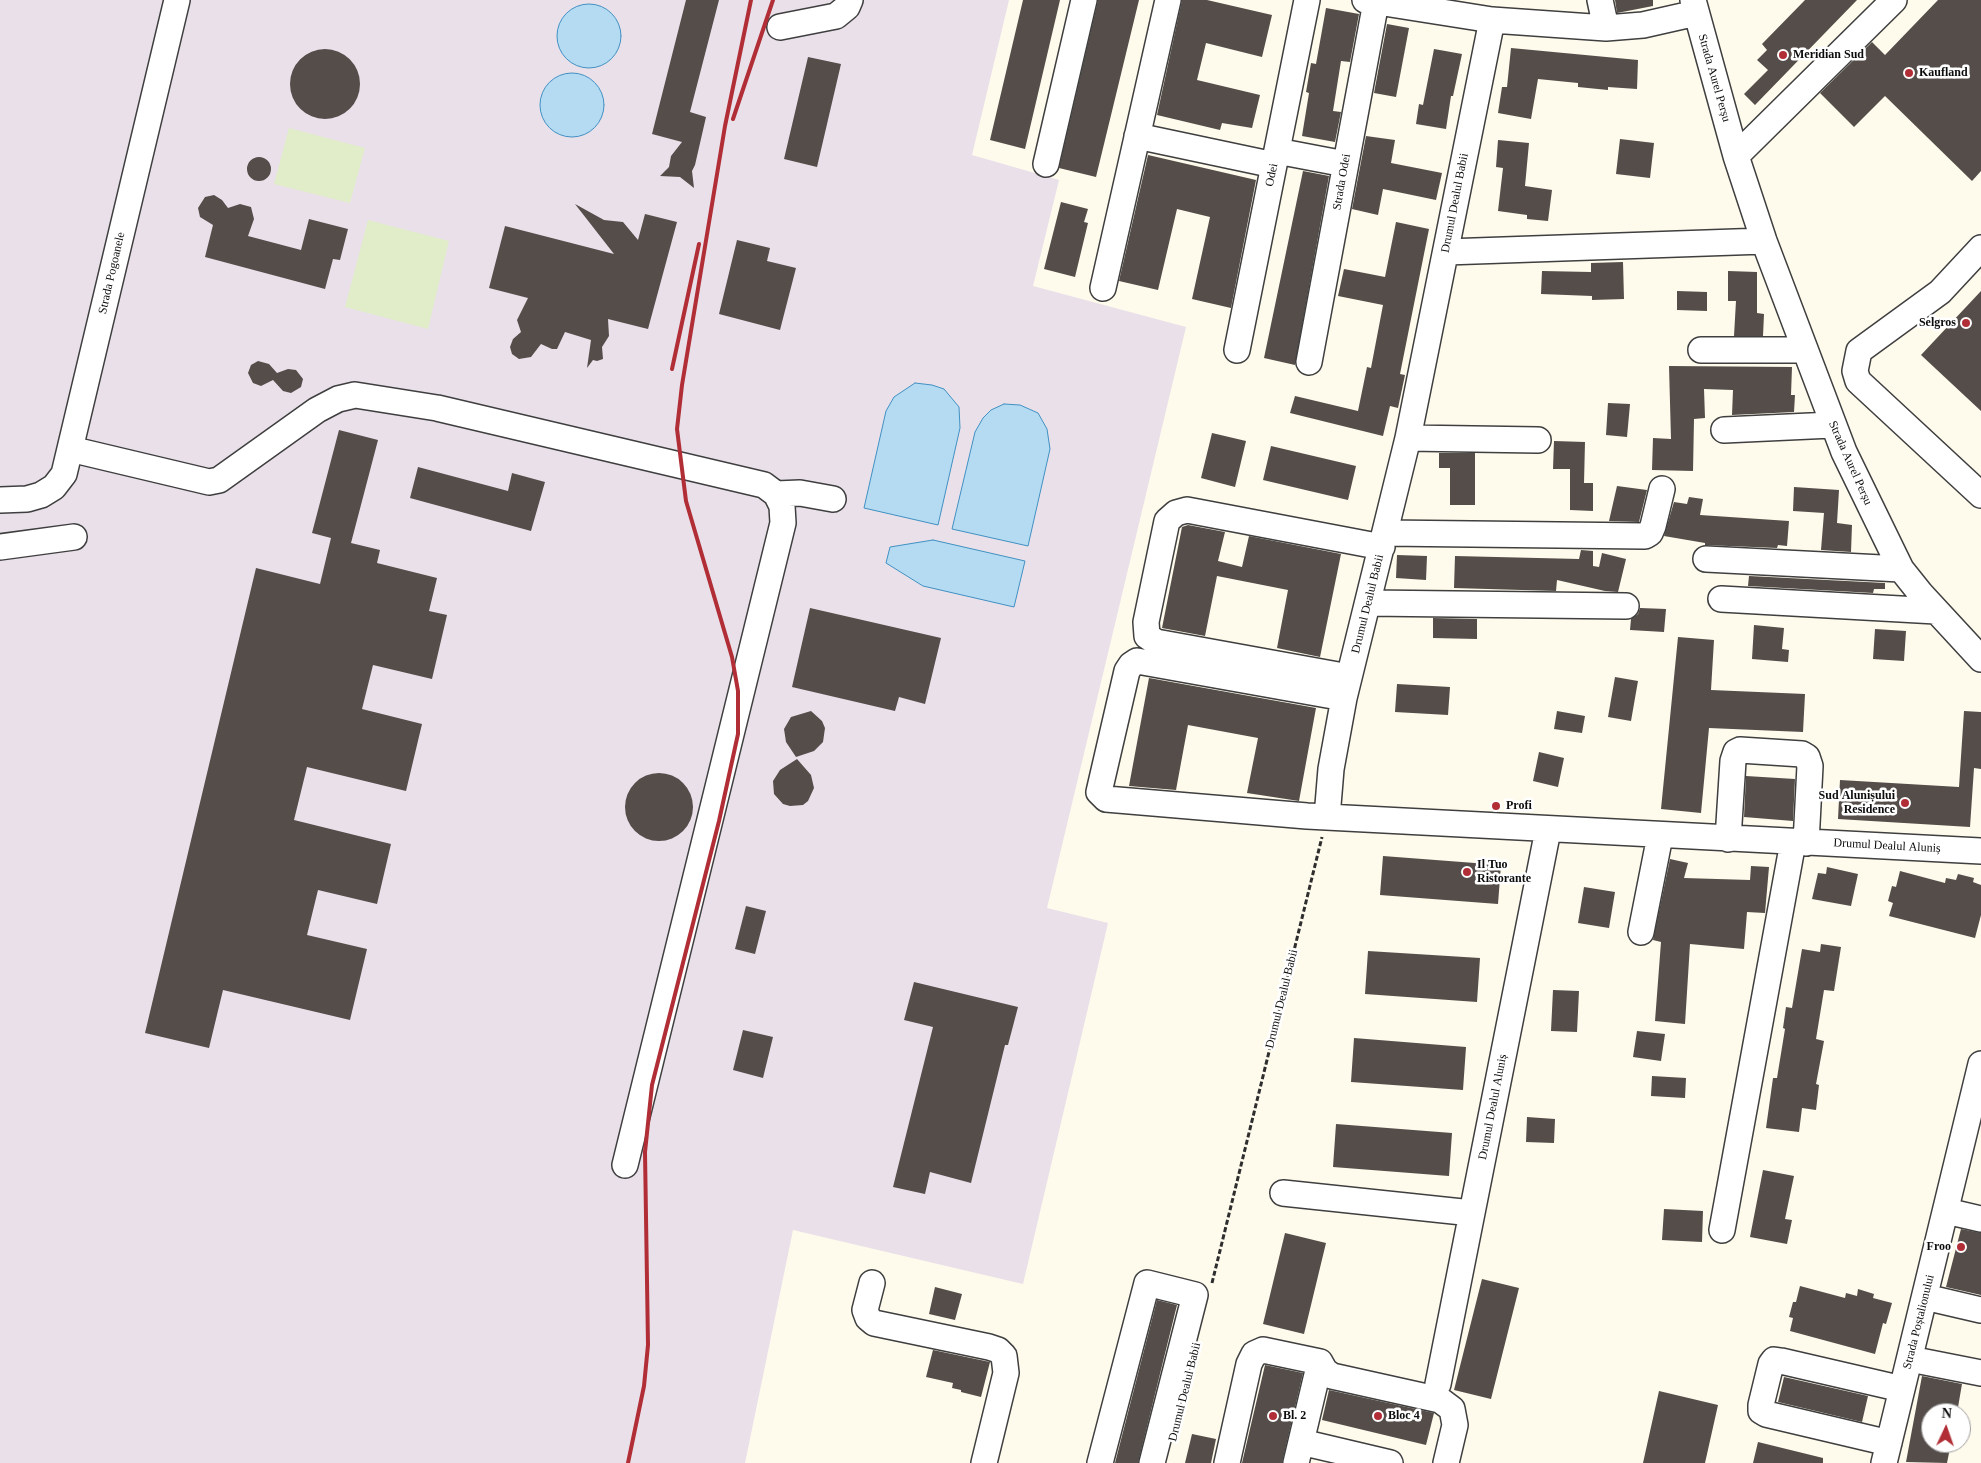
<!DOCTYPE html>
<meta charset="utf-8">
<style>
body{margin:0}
#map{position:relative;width:1981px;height:1463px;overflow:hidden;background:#fefaec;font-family:"Times New Roman",serif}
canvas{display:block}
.north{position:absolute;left:1921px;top:1403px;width:50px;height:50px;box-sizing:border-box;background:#fff;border:1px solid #9e9e9e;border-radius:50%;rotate:3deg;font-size:14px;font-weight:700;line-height:20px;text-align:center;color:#0c0c0c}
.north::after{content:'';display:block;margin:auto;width:18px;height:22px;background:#b12e36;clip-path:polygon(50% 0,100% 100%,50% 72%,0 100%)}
</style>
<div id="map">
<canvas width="1981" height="1463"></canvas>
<div class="north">N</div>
</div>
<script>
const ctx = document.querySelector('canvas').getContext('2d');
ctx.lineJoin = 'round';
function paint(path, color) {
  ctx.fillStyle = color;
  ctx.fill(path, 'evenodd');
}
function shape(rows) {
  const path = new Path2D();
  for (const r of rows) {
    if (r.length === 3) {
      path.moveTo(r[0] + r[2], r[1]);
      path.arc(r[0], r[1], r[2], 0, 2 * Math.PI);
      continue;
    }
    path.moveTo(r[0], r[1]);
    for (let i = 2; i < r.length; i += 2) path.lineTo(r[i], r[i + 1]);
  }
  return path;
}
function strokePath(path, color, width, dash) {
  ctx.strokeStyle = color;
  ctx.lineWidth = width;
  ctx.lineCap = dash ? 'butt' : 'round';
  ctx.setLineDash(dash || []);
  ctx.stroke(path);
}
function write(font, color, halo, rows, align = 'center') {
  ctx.font = font + ' "Times New Roman",serif';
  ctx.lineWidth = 5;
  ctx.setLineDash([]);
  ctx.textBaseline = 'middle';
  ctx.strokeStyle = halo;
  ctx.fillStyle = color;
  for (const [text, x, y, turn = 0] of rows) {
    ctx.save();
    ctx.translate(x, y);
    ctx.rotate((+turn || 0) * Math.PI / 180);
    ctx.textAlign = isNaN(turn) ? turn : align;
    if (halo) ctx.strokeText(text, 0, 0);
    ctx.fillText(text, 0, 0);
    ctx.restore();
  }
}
const industrial = shape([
 [0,0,1009,0,972,155,1059,180,1033,286,1186,327,1047,908,1108,923,1023,1284,793,1230,745,1463,0,1463]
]);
const pitch = shape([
 [289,128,365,148,350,203,274,184],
 [368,220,449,241,428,329,345,307]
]);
const water = shape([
 [589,36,32],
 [572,105,32],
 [915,383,932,385,944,389,959,407,960,428,938,525,864,508,886,411,894,397,915,383],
 [1004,404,1020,405,1038,413,1047,429,1050,449,1028,546,952,529,975,432,983,418,991,410,1004,404],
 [933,540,1025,561,1014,607,923,586,886,563,890,547,933,540]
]);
const building = shape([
 [686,0,719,0,690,112,706,117,695,165,692,171,694,188,680,177,660,176,669,167,671,156,682,142,652,134],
 [1023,0,1060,0,1025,149,990,140],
 [1098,0,1139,0,1096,177,1059,168],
 [1182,0,1207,0,1272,15,1262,57,1206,43,1197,80,1260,95,1252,128,1222,123,1220,130,1157,115],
 [1615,0,1653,0,1653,6,1617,13],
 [1805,0,1857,0,1755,105,1744,94,1768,70,1757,60,1767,50,1762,44],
 [1938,0,1981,0,1981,171,1972,181,1885,96,1854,127,1820,93,1872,42,1885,55],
 [1326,8,1359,14,1350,62,1341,61,1333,111,1341,112,1335,142,1302,136,1309,93,1306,92,1311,63,1316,64],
 [1387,24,1409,28,1396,97,1374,93],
 [1511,48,1638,60,1637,89,1608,87,1608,90,1578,87,1578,83,1538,79,1531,119,1498,113,1502,87,1507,87],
 [1434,49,1462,54,1453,96,1451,96,1446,129,1416,124,1419,104,1423,105],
 [325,84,35],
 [808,57,841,64,817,167,784,159],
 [1366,136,1395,140,1391,163,1442,173,1436,200,1383,189,1378,215,1352,209],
 [1620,139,1654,143,1650,178,1616,174],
 [1498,140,1529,143,1525,186,1552,190,1548,221,1527,219,1527,215,1498,211,1503,168,1496,167],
 [1148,155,1256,180,1231,308,1192,299,1210,217,1177,209,1158,290,1119,281],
 [259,169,12],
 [1303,171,1329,176,1295,365,1264,358],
 [214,195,222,200,228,208,240,204,251,207,254,219,248,236,301,250,309,219,348,229,340,260,333,259,325,289,205,257,213,225,200,217,198,208,205,197],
 [1061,202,1088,209,1084,222,1088,223,1075,277,1044,269],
 [575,204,604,220,623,222,638,240,645,214,677,222,648,329,608,319,609,336,602,347,603,359,597,361,593,360,587,368,591,340,565,332,557,349,552,349,541,344,531,357,519,359,512,354,510,347,513,339,521,332,517,320,528,298,489,288,505,226,614,254],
 [1396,222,1429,229,1400,374,1405,375,1398,408,1390,406,1383,436,1290,413,1295,396,1358,411,1367,367,1371,368,1383,305,1338,296,1344,269,1385,277],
 [737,240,770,248,767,261,796,268,780,330,719,314],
 [1623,262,1624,299,1592,300,1592,296,1541,294,1542,271,1591,272,1591,263],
 [1728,271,1757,272,1757,313,1764,314,1763,336,1734,336,1736,301,1728,301],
 [1677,291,1707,292,1707,311,1677,310],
 [1981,291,1981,411,1921,355],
 [258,361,269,364,277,373,288,369,296,370,303,379,301,387,291,393,283,391,273,380,261,386,253,383,248,373,251,365],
 [1669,366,1792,367,1791,395,1795,395,1794,412,1732,415,1733,390,1704,389,1705,418,1694,419,1693,471,1652,470,1653,438,1671,439],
 [1608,403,1630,404,1627,437,1606,435],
 [339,430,378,440,351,543,380,550,377,563,437,578,429,611,447,615,432,679,373,665,362,709,422,724,406,791,307,767,294,820,391,844,377,904,318,890,307,935,367,949,350,1020,223,990,209,1048,145,1033,256,568,320,584,331,538,312,533],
 [1212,433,1246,441,1235,487,1201,478],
 [1554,441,1585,442,1584,483,1593,483,1593,511,1570,510,1570,469,1553,469],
 [1271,446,1356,466,1348,500,1263,480],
 [1439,453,1475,453,1475,505,1450,505,1450,468,1439,468],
 [418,467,508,491,512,473,545,482,531,531,410,498],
 [1617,486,1647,490,1639,522,1609,521],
 [1794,487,1839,490,1837,523,1852,525,1851,552,1821,550,1824,513,1793,511],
 [1689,497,1703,499,1700,515,1789,521,1787,546,1778,545,1777,548,1705,545,1705,543,1664,536,1674,502,1687,504],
 [1188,525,1225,532,1218,561,1242,567,1249,536,1341,554,1320,657,1277,648,1288,590,1217,576,1205,636,1162,628,1182,527],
 [1581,550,1593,551,1593,566,1599,567,1602,553,1626,559,1618,592,1605,591,1557,580,1556,591,1454,588,1455,556,1579,559],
 [1397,555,1427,556,1426,580,1396,578],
 [1749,576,1885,583,1885,589,1874,589,1873,593,1748,586],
 [810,608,941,638,925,704,899,697,895,711,792,687],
 [1640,608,1666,609,1664,632,1630,630,1631,619,1638,614],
 [1433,618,1477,619,1477,639,1433,638],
 [1754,625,1784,628,1782,649,1789,650,1788,662,1752,659],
 [1875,629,1906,631,1904,661,1873,659],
 [1678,637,1714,640,1711,690,1805,694,1803,732,1709,728,1701,813,1661,809],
 [1615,677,1638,681,1631,721,1608,717],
 [1149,678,1316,708,1299,801,1247,793,1258,738,1188,725,1176,790,1129,786],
 [1397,684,1450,687,1448,715,1395,712],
 [811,711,822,721,825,728,823,742,814,751,796,757,786,742,784,729,791,717],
 [1557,711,1585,716,1582,733,1554,729],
 [1964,711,1981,712,1981,769,1974,768,1970,827,1838,819,1840,780,1959,787],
 [1539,752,1564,758,1558,787,1533,781],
 [797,759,811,775,814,788,808,801,803,805,790,806,783,804,774,794,773,781,780,770],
 [659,807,34],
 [1746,776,1795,779,1793,821,1744,817],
 [1383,856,1501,865,1498,904,1380,895],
 [1670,859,1688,863,1684,878,1750,880,1751,866,1769,867,1765,913,1747,912,1744,949,1690,944,1685,1024,1655,1021,1661,942,1653,940],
 [1827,867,1858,874,1851,906,1812,899,1818,873,1826,874],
 [1900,871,1945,883,1946,878,1956,880,1958,874,1974,878,1973,882,1981,885,1981,915,1975,938,1889,916,1893,903,1888,901,1892,886,1896,887],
 [1584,887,1615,892,1609,928,1578,923],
 [746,906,766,911,755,954,735,949],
 [1821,944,1841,947,1834,991,1824,990,1816,1039,1824,1041,1816,1084,1819,1085,1816,1110,1802,1108,1799,1132,1766,1128,1773,1078,1777,1078,1785,1029,1783,1028,1786,1007,1792,1008,1802,949,1820,952],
 [1368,951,1480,958,1477,1002,1365,994],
 [914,982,1018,1007,1008,1045,1005,1045,971,1183,930,1172,925,1194,893,1187,933,1027,904,1020],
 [1553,990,1579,991,1577,1032,1551,1031],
 [743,1030,773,1037,763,1078,733,1070],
 [1637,1031,1665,1034,1661,1061,1633,1057],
 [1354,1038,1466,1047,1463,1090,1351,1082],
 [1652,1076,1686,1078,1685,1098,1651,1096],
 [1527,1117,1555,1119,1554,1143,1526,1142],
 [1336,1124,1452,1133,1449,1176,1333,1167],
 [1763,1170,1794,1176,1785,1219,1792,1220,1787,1244,1750,1237],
 [1664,1209,1703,1211,1702,1242,1662,1240],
 [1961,1229,1981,1233,1981,1295,1946,1287],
 [1285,1233,1326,1243,1304,1334,1263,1324],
 [1482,1279,1519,1288,1491,1399,1454,1390],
 [1800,1286,1845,1298,1846,1293,1857,1296,1858,1289,1874,1294,1873,1298,1892,1303,1886,1324,1883,1323,1875,1354,1790,1331,1793,1318,1789,1317,1793,1302,1796,1302],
 [935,1287,962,1294,955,1320,929,1314],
 [1157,1300,1177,1305,1138,1463,1115,1463],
 [933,1350,990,1362,981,1397,961,1392,961,1390,952,1388,953,1383,926,1377],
 [1265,1365,1303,1373,1282,1463,1242,1463],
 [1922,1376,1962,1384,1957,1413,1931,1413,1931,1443,1951,1443,1947,1463,1906,1462],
 [1784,1377,1868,1396,1862,1422,1778,1402],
 [1329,1390,1434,1413,1426,1445,1322,1420],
 [1659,1391,1718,1405,1705,1463,1643,1463],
 [1192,1434,1216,1439,1211,1463,1185,1463],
 [1758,1442,1823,1458,1823,1463,1753,1463]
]);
const path = shape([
 [1212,1283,1322,837]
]);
const minor = shape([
 [1365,0,1492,20,1606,28,1643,25,1696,13],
 [1600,0,1606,28],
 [1693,0,1736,156,1764,241,1844,452,1901,569,1921,594,1981,659],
 [780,27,836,16,847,7,850,0],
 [1137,136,1274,165],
 [1277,151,1345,164],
 [1736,156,1894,0],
 [1046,164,1084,0],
 [1981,248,1940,292,1859,351,1855,371,1858,381,1981,495],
 [1446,252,1764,241],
 [1103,288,1168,0],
 [1237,350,1307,0],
 [1701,350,1804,350],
 [1309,362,1376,2],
 [1724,430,1832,425],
 [1408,438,1538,440],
 [70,449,209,482,219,480,317,410,338,399,355,395,437,408,764,485,776,494,782,506,783,523,625,1165],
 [776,494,800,493,833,499],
 [0,500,27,499,41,495,54,487,64,474,177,0],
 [1385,533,1645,536,1650,533,1653,526,1662,489],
 [0,547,74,537],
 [1706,559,1901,569],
 [1721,599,1936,611],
 [1368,603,1626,606],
 [1349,677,1156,642,1147,636,1146,622,1167,521,1176,513,1187,510,1382,547],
 [1344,698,1137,661,1131,665,1127,671,1099,792,1106,799,1307,816,1981,851],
 [1327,817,1331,769,1344,698,1408,438,1492,20],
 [1728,839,1733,761,1736,752,1740,750,1802,754,1807,757,1810,766,1806,843],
 [1641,932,1660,836],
 [1283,1193,1472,1213],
 [1946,1211,1981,1219],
 [1722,1230,1793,842],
 [872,1283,865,1310,868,1318,874,1323,989,1347,998,1350,1004,1356,1006,1373,984,1463],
 [1925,1297,1981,1310],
 [1910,1359,1981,1373],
 [1438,1384,1548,830],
 [1301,1442,1390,1463],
 [1889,1443,1766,1414,1761,1411,1761,1405,1771,1364,1774,1360,1781,1361,1902,1389],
 [1100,1463,1147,1283,1195,1295,1152,1463],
 [1227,1463,1249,1364,1254,1354,1263,1350,1320,1362,1325,1371,1332,1376,1440,1400,1452,1409,1455,1425,1446,1463],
 [1296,1463,1320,1362],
 [1884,1463,1981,1064]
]);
const rail = shape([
 [733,119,773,0],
 [672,369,699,244],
 [628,1463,644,1386,648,1345,645,1152,652,1085,719,821,738,734,738,691,732,657,686,501,677,429,682,385,725,126,751,0]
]);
const markers = [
 [1783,55,5,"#b12e36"],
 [1909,73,5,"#b12e36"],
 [1966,323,5,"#b12e36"],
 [1905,803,5,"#b12e36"],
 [1496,806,5,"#b12e36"],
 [1467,872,5,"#b12e36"],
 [1961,1247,5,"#b12e36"],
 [1273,1416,5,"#b12e36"],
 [1378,1416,5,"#b12e36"]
];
const poiNames = [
 ["Meridian Sud",1793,55],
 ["Kaufland",1919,73],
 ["Selgros",1956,323,"right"],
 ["Sud Alunișului",1895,796,"right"],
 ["Residence",1895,810,"right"],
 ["Profi",1506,806],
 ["Il Tuo",1477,865],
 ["Ristorante",1477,879],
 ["Froo",1951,1247,"right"],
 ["Bl. 2",1283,1416],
 ["Bloc 4",1388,1416]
];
const streetNames = [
 ["Strada Aurel Perșu",1714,78,74],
 ["Odei",1272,175,-79],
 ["Strada Odei",1342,182,-80],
 ["Drumul Dealul Babii",1455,203,-79],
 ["Strada Pogoanele",112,273,-77],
 ["Strada Aurel Perșu",1850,463,66],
 ["Drumul Dealul Babii",1368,604,-76],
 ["Drumul Dealul Aluniș",1887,846,3],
 ["Drumul Dealul Babii",1282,999,-76],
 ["Drumul Dealul Aluniș",1493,1107,-79],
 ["Strada Poștalionului",1919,1322,-76],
 ["Drumul Dealul Babii",1185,1392,-76]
];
paint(industrial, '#e9e0ea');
paint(pitch, '#e1edc9');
paint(water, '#b4dbf1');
strokePath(water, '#4191c3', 1);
paint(building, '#544d49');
strokePath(minor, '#3f3f3f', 28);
strokePath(path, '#2e2e2e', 3, [5, 2.5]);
strokePath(minor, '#fff', 25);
strokePath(rail, '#b12e36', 4);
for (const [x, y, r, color] of markers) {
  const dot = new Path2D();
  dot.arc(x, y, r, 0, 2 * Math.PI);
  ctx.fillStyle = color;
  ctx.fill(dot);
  strokePath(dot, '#fff', 2);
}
write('bold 12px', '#0c0c0c', '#fff', poiNames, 'left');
write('12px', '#0c0c0c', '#fff', streetNames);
</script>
